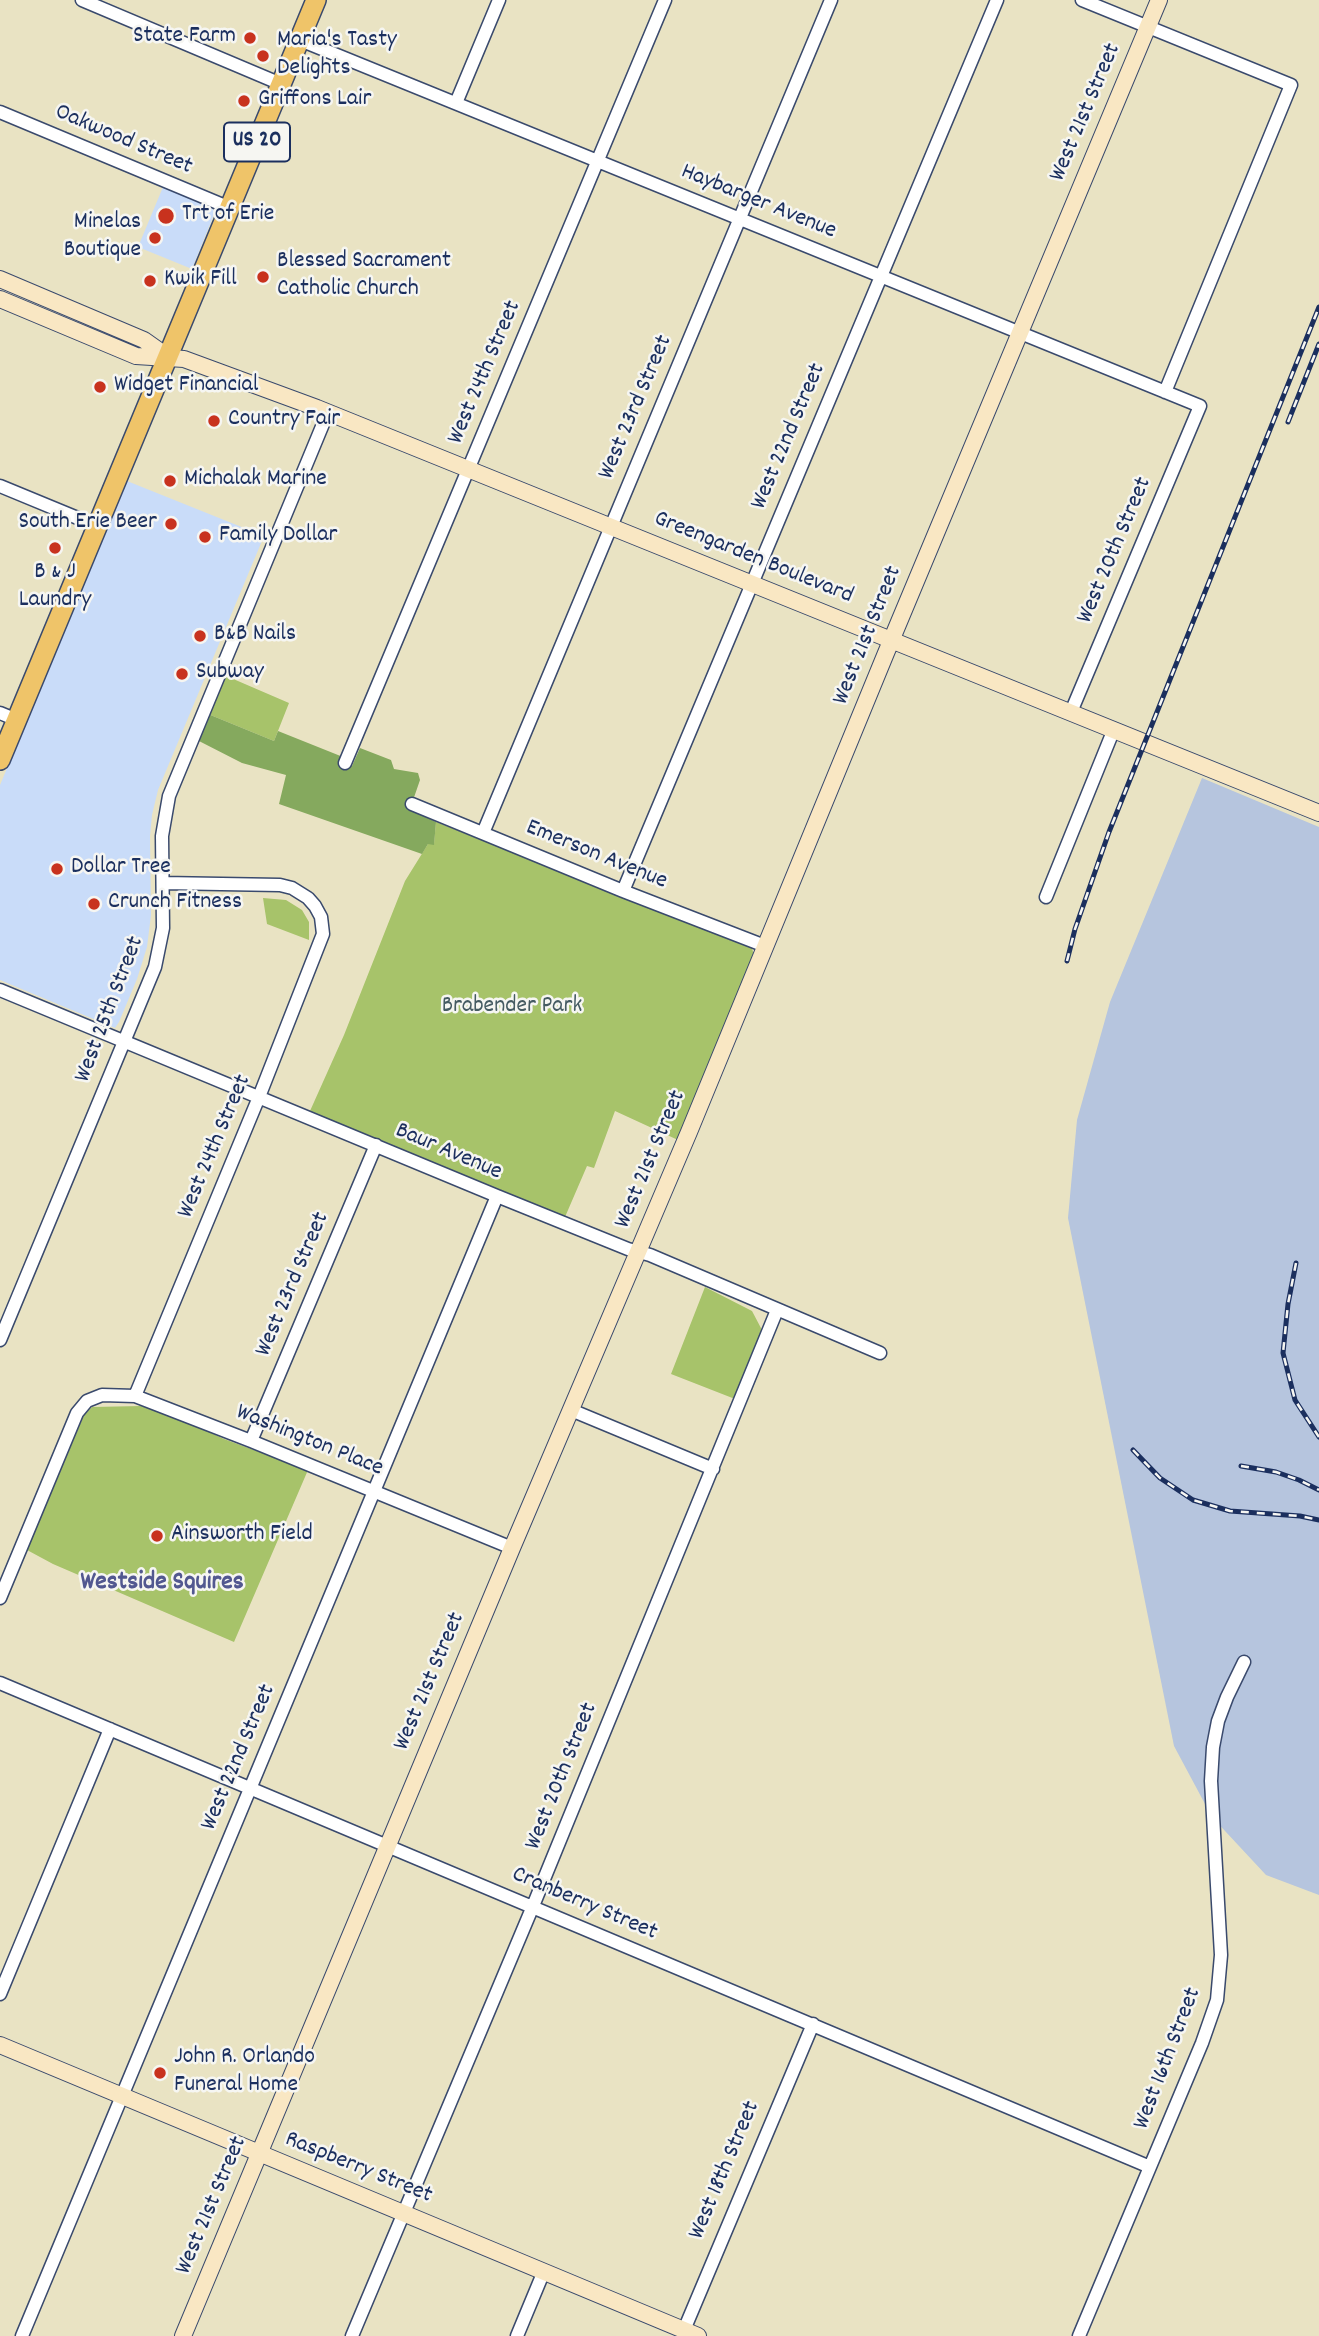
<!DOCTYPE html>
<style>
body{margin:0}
canvas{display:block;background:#e9e3c3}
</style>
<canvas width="1319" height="2336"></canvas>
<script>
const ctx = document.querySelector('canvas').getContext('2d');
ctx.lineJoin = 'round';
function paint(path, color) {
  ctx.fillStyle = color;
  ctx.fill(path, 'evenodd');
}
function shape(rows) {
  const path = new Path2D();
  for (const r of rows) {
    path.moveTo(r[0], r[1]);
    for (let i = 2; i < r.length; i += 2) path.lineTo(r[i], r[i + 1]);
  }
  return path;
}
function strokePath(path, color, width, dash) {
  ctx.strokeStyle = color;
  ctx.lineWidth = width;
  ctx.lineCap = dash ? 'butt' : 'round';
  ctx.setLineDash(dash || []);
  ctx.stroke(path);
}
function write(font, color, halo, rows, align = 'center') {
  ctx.font = font + ' Dekko,sans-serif';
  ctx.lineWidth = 5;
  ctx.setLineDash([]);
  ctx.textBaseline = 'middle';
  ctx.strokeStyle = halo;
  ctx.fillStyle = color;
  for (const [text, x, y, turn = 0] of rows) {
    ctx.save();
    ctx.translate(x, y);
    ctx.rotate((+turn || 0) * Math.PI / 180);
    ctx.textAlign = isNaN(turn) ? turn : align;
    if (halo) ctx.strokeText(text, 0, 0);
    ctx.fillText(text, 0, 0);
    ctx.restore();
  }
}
const built = shape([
 [163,187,211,207,215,212,192,269,138,247],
 [127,481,264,536,158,790,152,815,150,836,151,915,147,947,137,979,119,1022,115,1028,0,980,0,785]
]);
const industrial = shape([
 [1202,778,1319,827,1319,1895,1266,1875,1212,1817,1174,1746,1068,1218,1077,1120,1110,1002]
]);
const green = shape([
 [224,675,289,703,274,741,208,714],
 [436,822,724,936,752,948,753,952,755,957,678,1140,615,1111,594,1168,587,1166,565,1217,447,1172,310,1111,344,1035,405,881,428,844,434,844],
 [263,898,286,900,302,910,309,922,309,940,267,924],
 [705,1287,752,1311,762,1330,762,1334,735,1399,671,1374],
 [141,1406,170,1414,224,1439,308,1470,234,1642,53,1564,27,1550,84,1415,92,1407]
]);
const forest = shape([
 [208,714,274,741,278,731,343,757,345,763,352,766,360,748,391,760,394,769,418,773,420,780,410,809,436,822,434,845,428,844,422,854,279,804,286,775,242,763,197,740]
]);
const street = shape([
 [82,0,281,84],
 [1082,0,1291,85,1165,392],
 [300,40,1200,406,1071,712],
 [456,103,499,0],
 [0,112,230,208],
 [0,486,97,526],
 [0,713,17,720],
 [345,763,665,0],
 [412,804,623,891,765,946],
 [483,833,831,0],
 [623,891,997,0],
 [1046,897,1114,729],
 [0,990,497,1196,628,1249,650,1255,880,1353],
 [0,1340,155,967,163,928,162,836,169,796,328,412],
 [135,1396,259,1097,323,934,321,917,315,906,308,898,292,888,280,885,163,883],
 [571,1410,713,1469],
 [251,1441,376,1145],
 [0,1598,77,1413,87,1401,102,1395,135,1396,251,1441,512,1548],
 [0,1683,1150,2167],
 [0,1994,110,1729],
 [684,2330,813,2024],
 [22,2336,497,1196],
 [352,2336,533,1906,777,1310],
 [517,2336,544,2271],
 [1079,2336,1202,2043,1217,2000,1221,1955,1211,1781,1213,1747,1218,1721,1227,1697,1244,1662]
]);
const secondary = shape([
 [0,279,144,340,168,357],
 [0,299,136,356,184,359,317,408,1319,813],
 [0,2045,698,2336],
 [183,2336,512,1548,689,1132,886,653,1159,0]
]);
const primary = shape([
 [0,760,316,0]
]);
const rail = shape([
 [1288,422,1319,344],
 [1067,961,1075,929,1109,832,1319,307],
 [1296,1263,1288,1304,1283,1353,1295,1400,1319,1437],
 [1133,1450,1160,1478,1193,1500,1230,1511,1300,1516,1319,1520],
 [1241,1466,1276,1472,1299,1480,1319,1490]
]);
const markers = [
 [250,38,7,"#c8321e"],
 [263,56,7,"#c8321e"],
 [244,101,7,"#c8321e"],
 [166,216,9,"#c8321e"],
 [155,238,7,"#c8321e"],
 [263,277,7,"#c8321e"],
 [150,281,7,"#c8321e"],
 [100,387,7,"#c8321e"],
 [214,421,7,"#c8321e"],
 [170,481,7,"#c8321e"],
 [171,524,7,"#c8321e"],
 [205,537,7,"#c8321e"],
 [55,548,7,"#c8321e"],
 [200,636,7,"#c8321e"],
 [182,674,7,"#c8321e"],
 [57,869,7,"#c8321e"],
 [94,904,7,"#c8321e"],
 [157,1536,7,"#c8321e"],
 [160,2073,7,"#c8321e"]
];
const shields = [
 [257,142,66]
];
const shieldNames = [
 ["US 20",257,142]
];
const poiNames = [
 ["State Farm",236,38,"right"],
 ["Maria's Tasty",277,42],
 ["Delights",277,70],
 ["Griffons Lair",258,101],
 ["Trt of Erie",182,216],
 ["Minelas",141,224,"right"],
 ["Boutique",141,252,"right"],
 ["Blessed Sacrament",277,263],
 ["Catholic Church",277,291],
 ["Kwik Fill",164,281],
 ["Widget Financial",114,387],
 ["Country Fair",228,421],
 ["Michalak Marine",184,481],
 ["South Erie Beer",157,524,"right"],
 ["Family Dollar",219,537],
 ["B & J",55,574,"center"],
 ["Laundry",55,602,"center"],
 ["B&B Nails",214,636],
 ["Subway",196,674],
 ["Dollar Tree",71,869],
 ["Crunch Fitness",108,904],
 ["Ainsworth Field",171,1536],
 ["John R. Orlando",174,2059],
 ["Funeral Home",174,2087]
];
const streetNames = [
 ["West 21st Street",1087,113,-67],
 ["Oakwood Street",123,141,23],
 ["Haybarger Avenue",758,203,22],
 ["West 24th Street",486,373,-67],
 ["West 23rd Street",637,408,-67],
 ["West 22nd Street",790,437,-67],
 ["West 20th Street",1116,551,-67],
 ["Greengarden Boulevard",753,559,22],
 ["West 21st Street",869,636,-68],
 ["Emerson Avenue",596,856,22],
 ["West 25th Street",111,1010,-69],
 ["West 24th Street",216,1147,-67],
 ["Baur Avenue",448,1153,23],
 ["West 21st Street",652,1160,-67],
 ["West 23rd Street",294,1285,-67],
 ["Washington Place",309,1442,22],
 ["West 21st Street",431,1682,-67],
 ["West 22nd Street",240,1758,-67],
 ["West 20th Street",563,1777,-68],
 ["Cranberry Street",584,1905,23],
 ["West 16th Street",1169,2059,-69],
 ["Raspberry Street",358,2169,22],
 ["West 18th Street",726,2171,-67],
 ["West 21st Street",213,2206,-67]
];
const parkNames = [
 ["Brabender Park",512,1008]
];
const neighbourhoodNames = [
 ["Westside Squires",162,1584]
];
paint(built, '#c9dcf9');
paint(industrial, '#b6c5de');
paint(green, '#a7c36a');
paint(forest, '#85a95e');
strokePath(street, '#3a4a6d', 15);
strokePath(secondary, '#3a4a6d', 18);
strokePath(primary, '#3a4a6d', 22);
strokePath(street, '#fff', 12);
strokePath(secondary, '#f9e7c3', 16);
strokePath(primary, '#efc469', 19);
strokePath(rail, '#1b2f5e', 5);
strokePath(rail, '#f6f6f2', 2.5, [8]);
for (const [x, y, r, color] of markers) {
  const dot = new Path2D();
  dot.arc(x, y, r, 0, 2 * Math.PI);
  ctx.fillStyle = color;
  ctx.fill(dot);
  strokePath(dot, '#f6f6f2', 2.5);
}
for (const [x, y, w] of shields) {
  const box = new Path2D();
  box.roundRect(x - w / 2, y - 19.5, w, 39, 5);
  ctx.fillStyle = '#f6f6f2';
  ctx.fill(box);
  strokePath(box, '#1b2f5e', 2);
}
write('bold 23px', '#1b2f5e', null, shieldNames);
write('24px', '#1b2f5e', '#f6f6f2', poiNames, 'left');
write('24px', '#1b2f5e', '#f6f6f2', streetNames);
write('24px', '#455b62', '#f6f6f2', parkNames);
write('bold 26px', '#525890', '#f6f6f2', neighbourhoodNames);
</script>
